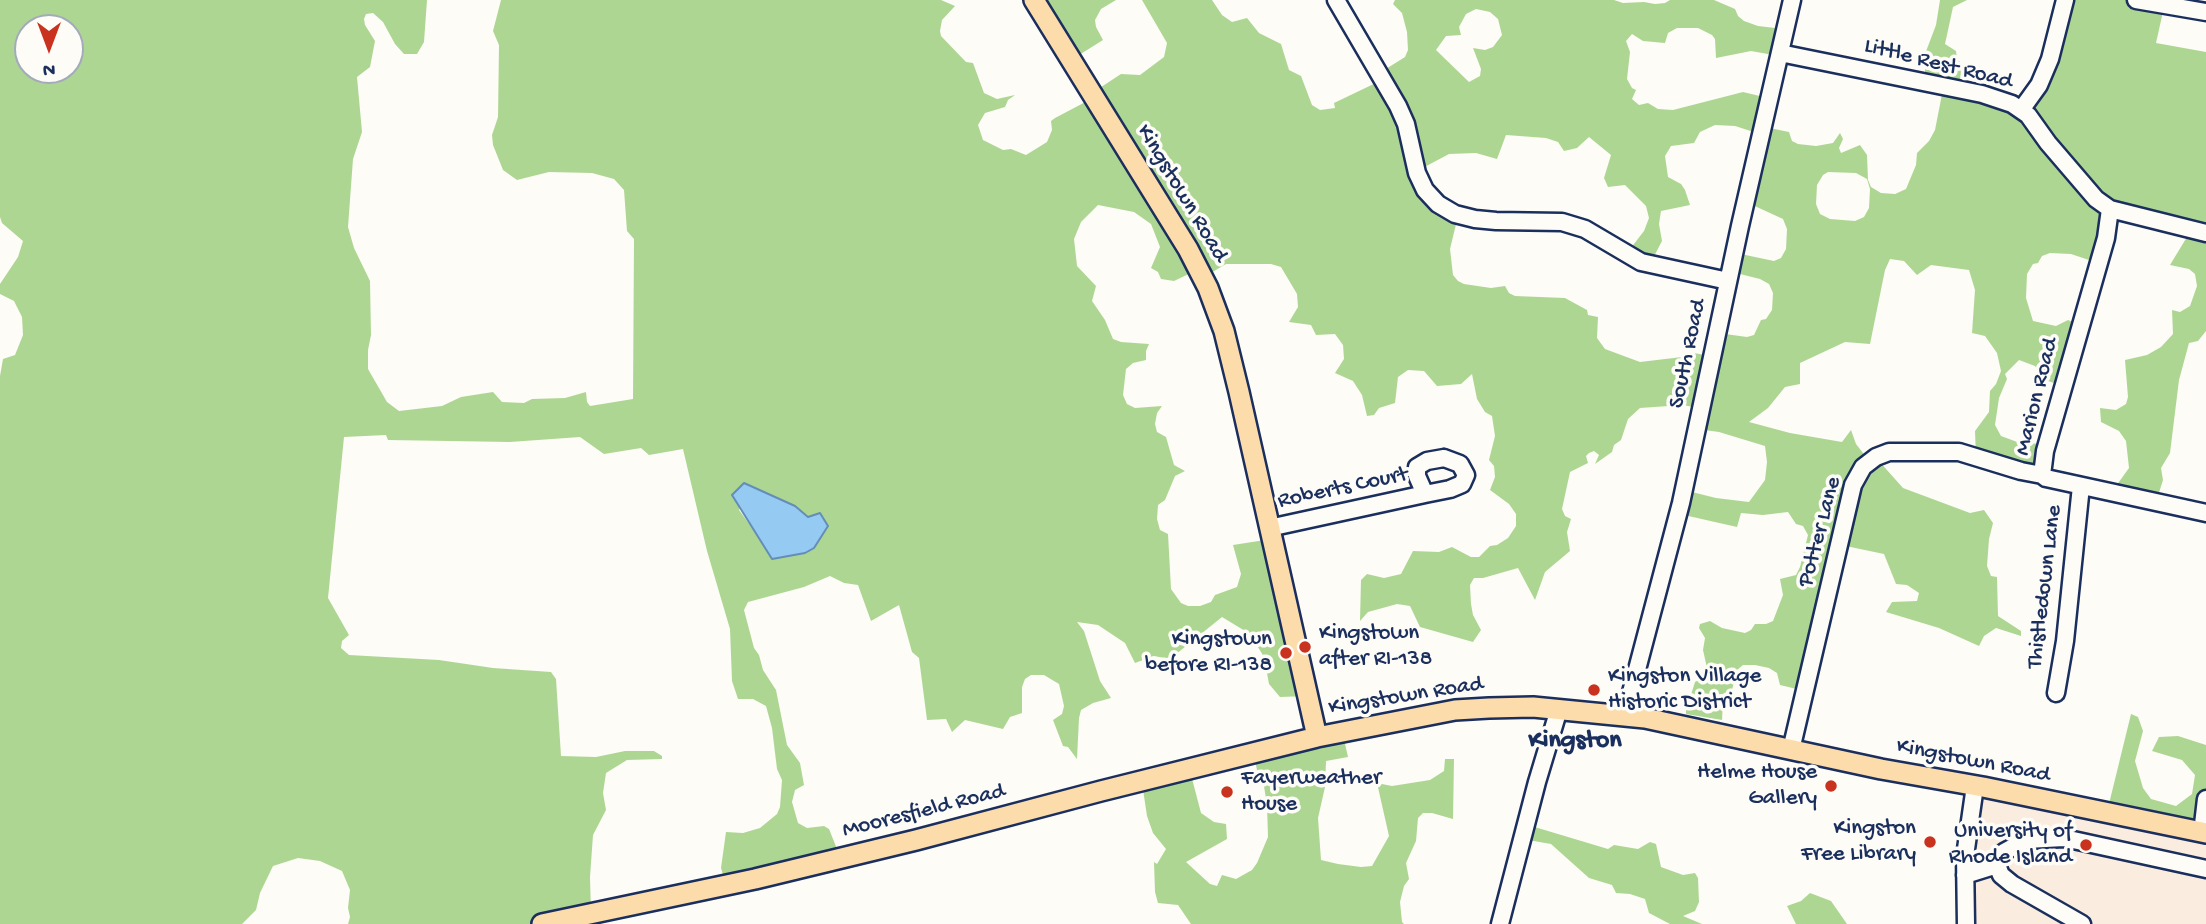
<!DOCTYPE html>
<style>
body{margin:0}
#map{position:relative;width:2206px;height:924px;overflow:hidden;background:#fdfcf7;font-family:"Gochi Hand",sans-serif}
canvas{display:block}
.north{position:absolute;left:14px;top:14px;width:70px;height:70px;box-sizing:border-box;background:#fdfcf7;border:2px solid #a3aaba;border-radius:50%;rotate:180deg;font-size:19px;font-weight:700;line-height:28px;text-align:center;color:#1b2f5e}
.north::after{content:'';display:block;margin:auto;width:24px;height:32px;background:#c8321e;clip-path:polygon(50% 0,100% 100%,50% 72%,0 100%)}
</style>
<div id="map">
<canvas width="2206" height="924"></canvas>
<div class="north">N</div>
</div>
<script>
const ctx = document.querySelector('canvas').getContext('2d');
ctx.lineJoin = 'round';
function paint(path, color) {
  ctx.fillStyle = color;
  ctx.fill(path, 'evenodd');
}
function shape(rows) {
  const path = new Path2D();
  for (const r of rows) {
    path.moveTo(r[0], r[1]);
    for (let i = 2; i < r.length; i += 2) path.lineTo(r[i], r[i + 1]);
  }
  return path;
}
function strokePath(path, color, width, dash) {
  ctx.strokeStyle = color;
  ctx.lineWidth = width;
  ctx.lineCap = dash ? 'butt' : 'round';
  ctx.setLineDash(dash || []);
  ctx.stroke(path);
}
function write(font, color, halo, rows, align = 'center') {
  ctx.font = font + ' "Gochi Hand",sans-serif';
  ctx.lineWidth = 7;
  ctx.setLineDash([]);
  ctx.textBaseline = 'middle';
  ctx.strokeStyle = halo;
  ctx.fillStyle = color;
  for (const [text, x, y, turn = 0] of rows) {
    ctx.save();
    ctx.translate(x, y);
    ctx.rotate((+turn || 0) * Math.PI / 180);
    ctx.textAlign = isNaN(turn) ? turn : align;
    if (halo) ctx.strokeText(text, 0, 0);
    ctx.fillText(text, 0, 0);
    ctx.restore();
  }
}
const built = shape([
 [1975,786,2206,833,2206,924,1966,924]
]);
const green = shape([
 [0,0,427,0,424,42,417,54,404,54,395,44,383,22,373,13,366,14,364,19,365,25,375,41,370,67,357,77,362,132,353,159,348,227,354,248,370,281,371,335,368,350,368,369,387,402,399,411,442,406,461,397,493,392,502,402,524,403,532,399,565,398,586,392,587,402,590,406,633,399,634,239,627,231,624,190,614,179,592,173,549,172,517,180,503,170,493,145,492,135,498,117,499,45,493,31,501,0,941,0,955,6,942,20,940,31,941,36,966,62,973,63,984,93,997,99,1015,95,1008,100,1005,107,985,113,978,125,983,140,1003,150,1011,149,1026,155,1047,142,1052,130,1051,121,1055,118,1093,98,1092,93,1121,74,1140,75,1164,57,1167,43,1142,0,1212,0,1222,15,1232,22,1247,18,1259,33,1281,44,1289,70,1301,76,1312,105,1320,110,1335,108,1334,103,1382,80,1381,72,1405,57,1408,50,1407,32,1402,13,1393,4,1395,0,1614,0,1623,3,1644,2,1655,4,1665,3,1670,0,1714,0,1735,9,1738,16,1744,21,1758,26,1784,29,1779,56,1751,51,1716,58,1715,39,1712,35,1698,28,1677,28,1668,33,1665,43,1643,41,1632,34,1626,41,1630,52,1627,79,1632,88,1636,90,1632,99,1639,105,1648,103,1658,109,1673,110,1743,92,1768,98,1765,127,1789,132,1792,141,1798,144,1816,146,1833,143,1840,133,1843,139,1839,148,1841,153,1860,145,1867,155,1868,180,1871,187,1881,193,1895,194,1906,189,1916,165,1917,153,1929,141,1935,130,1943,89,1925,85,1925,54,1936,25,1940,0,1967,0,1953,7,1945,44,1956,51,1957,59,1963,65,1958,89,2024,109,2066,0,2131,0,2164,7,2156,43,2206,52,2206,331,2198,341,2189,343,2179,380,2170,453,2161,468,2163,480,2156,502,2111,493,2129,468,2126,441,2119,431,2101,422,2100,408,2116,410,2126,404,2128,397,2125,360,2147,355,2161,347,2173,334,2172,310,2180,312,2190,306,2197,286,2195,274,2189,269,2170,265,2190,232,2114,210,2098,263,2071,254,2050,253,2042,256,2038,263,2033,264,2027,274,2026,298,2033,321,2056,326,2068,320,2079,325,2063,386,2045,380,2035,366,2019,360,2005,374,2007,379,1999,398,1995,425,2001,436,2020,443,2046,444,2043,476,1976,458,1975,431,1989,412,1990,391,1996,384,2001,371,1997,353,1985,336,1972,333,1975,290,1969,270,1931,265,1917,275,1904,261,1890,259,1885,270,1870,344,1845,342,1800,363,1800,384,1785,387,1768,408,1749,422,1790,433,1842,442,1851,430,1856,444,1870,462,1878,460,1903,488,1970,513,1984,510,1993,523,1989,539,1987,566,1991,576,1997,577,1998,616,2021,631,2021,636,1996,628,1984,636,1979,646,1939,628,1886,612,1892,602,1917,601,1919,593,1907,585,1896,584,1884,554,1841,545,1805,691,1780,685,1777,673,1769,668,1755,665,1743,665,1737,670,1732,690,1723,702,1722,720,1686,714,1686,700,1690,698,1695,682,1703,677,1707,668,1703,650,1705,638,1699,628,1700,624,1710,621,1722,628,1745,633,1751,630,1755,624,1766,624,1773,621,1783,595,1780,579,1796,575,1800,567,1808,535,1803,526,1796,524,1788,512,1763,515,1741,513,1737,527,1684,515,1684,490,1716,498,1749,502,1765,480,1767,462,1765,446,1719,432,1697,429,1698,408,1683,405,1640,408,1628,419,1621,440,1614,445,1612,452,1595,464,1599,455,1594,451,1589,453,1586,456,1588,463,1570,472,1562,509,1565,516,1571,519,1567,532,1570,551,1545,572,1535,600,1518,568,1483,578,1474,578,1470,585,1471,604,1473,615,1481,630,1473,642,1420,627,1410,606,1397,604,1368,612,1360,621,1361,580,1367,574,1384,578,1401,574,1413,551,1439,552,1452,547,1471,557,1479,557,1490,546,1497,545,1508,538,1516,526,1516,514,1509,504,1490,490,1495,477,1494,466,1489,460,1495,436,1492,416,1485,412,1477,399,1472,374,1461,384,1437,386,1424,371,1408,370,1398,377,1395,403,1379,408,1374,415,1367,416,1362,395,1353,381,1335,373,1344,359,1343,345,1335,334,1316,335,1311,325,1289,322,1298,307,1297,294,1281,267,1271,264,1226,264,1204,277,1197,270,1174,281,1161,279,1158,272,1151,268,1160,247,1151,224,1134,212,1098,205,1081,222,1074,239,1077,266,1096,286,1092,301,1105,320,1113,339,1121,342,1149,344,1146,351,1146,360,1133,363,1126,369,1123,395,1127,404,1135,408,1162,406,1157,413,1155,424,1157,432,1166,437,1174,465,1185,471,1175,476,1165,500,1158,505,1157,519,1160,530,1168,534,1171,589,1181,603,1188,606,1200,606,1211,602,1215,595,1237,587,1241,574,1233,545,1265,540,1308,696,1280,697,1269,684,1264,657,1250,634,1222,617,1170,659,1154,656,1135,663,1125,643,1098,625,1077,622,1084,631,1100,681,1111,698,1093,703,1081,710,1079,718,1077,759,1068,747,1063,746,1053,720,1062,714,1064,706,1059,684,1044,675,1031,675,1025,679,1022,687,1022,713,1010,717,1003,729,965,720,952,732,946,719,927,720,919,658,912,652,899,605,871,621,858,585,844,583,830,576,804,587,748,602,744,610,754,648,759,655,763,670,776,690,787,745,800,763,804,785,795,790,792,802,798,823,807,828,824,826,829,829,837,849,726,885,721,868,726,832,743,833,760,828,777,814,780,807,782,780,777,769,772,728,766,706,753,699,738,699,732,681,730,629,707,551,683,449,649,455,641,448,604,454,580,437,510,442,388,440,386,435,344,437,328,598,349,635,342,641,341,648,349,655,439,660,493,668,551,672,556,679,561,756,596,757,625,751,654,751,662,756,662,759,627,760,606,773,603,793,606,810,593,835,590,877,591,914,550,924,348,924,350,917,348,908,350,890,342,871,320,861,298,858,273,866,260,893,256,910,242,924,0,924,0,376,3,359,15,355,23,335,22,317,14,301,0,294,0,284,18,257,23,241,2,223,0,217],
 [1476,9,1490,12,1498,19,1502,35,1493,47,1485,50,1473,48,1481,69,1480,76,1469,82,1436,50,1446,36,1461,35,1459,27,1466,14],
 [28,28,70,28,70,70,28,70],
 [1715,125,1735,126,1760,134,1746,202,1783,219,1787,229,1786,249,1781,258,1774,261,1736,253,1732,272,1760,279,1769,284,1773,293,1772,310,1766,319,1761,320,1754,335,1747,337,1718,333,1711,356,1688,352,1682,357,1640,362,1605,349,1597,338,1598,317,1588,315,1587,310,1565,298,1515,296,1509,293,1505,286,1491,288,1464,284,1458,281,1453,275,1450,249,1458,216,1417,171,1449,154,1476,153,1497,159,1506,135,1546,138,1558,142,1564,151,1577,148,1589,137,1611,155,1604,178,1608,187,1625,185,1646,206,1649,218,1644,231,1627,253,1651,262,1662,241,1659,224,1661,211,1690,205,1685,190,1681,184,1668,177,1665,156,1671,146,1694,143,1700,132],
 [1828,172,1856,173,1867,179,1870,189,1869,208,1864,217,1855,221,1830,219,1820,214,1816,204,1817,185,1823,175],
 [744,483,795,506,809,517,827,526,814,548,771,558,763,543,739,510],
 [1033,0,1116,0,1101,9,1095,20,1096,27,1103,40,1071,60],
 [2131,714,2138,717,2143,731,2135,761,2143,788,2151,799,2176,806,2192,794,2195,775,2182,760,2152,751,2159,737,2178,736,2206,745,2206,830,2108,808],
 [1343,735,1348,757,1326,761,1325,787,1318,818,1321,860,1338,864,1361,867,1372,866,1389,836,1377,783,1392,786,1430,780,1444,771,1445,759,1454,759,1453,819,1432,813,1423,813,1418,818,1416,841,1406,863,1409,879,1404,886,1400,902,1402,922,1404,924,1191,924,1178,905,1158,903,1155,892,1154,862,1157,864,1166,849,1153,833,1147,816,1142,783,1190,771,1201,813,1214,822,1226,824,1227,839,1186,862,1210,884,1217,886,1222,875,1236,879,1252,870,1257,863,1268,837,1267,805,1263,780,1258,775,1254,755],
 [1528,825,1608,849,1614,845,1638,849,1650,842,1656,844,1661,867,1683,875,1695,873,1698,878,1699,902,1695,911,1683,916,1702,924,1670,924,1649,913,1645,899,1630,894,1616,893,1612,885,1589,878,1551,844,1528,840],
 [1810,893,1831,901,1847,924,1796,924,1787,906,1801,901]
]);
const water = shape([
 [744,483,795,506,808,517,820,513,828,526,814,548,805,553,772,559,732,495,744,483]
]);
const minor = shape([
 [1336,0,1398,106,1406,124,1417,173,1425,190,1438,204,1455,214,1475,219,1496,221,1562,222,1585,229,1641,262,1728,281],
 [2136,0,2206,12],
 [1780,53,1982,94,2012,104,2028,115,2048,143,2096,199,2110,209,2206,233],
 [2021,110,2039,85,2050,59,2065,0],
 [2110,209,2106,238,2045,451,2042,475,2046,478,2206,513],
 [1444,458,1460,464,1466,475,1462,484,1450,489,1425,494,1417,476,1417,467,1427,461,1444,458],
 [1269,528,1425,494],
 [2056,693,2065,641,2081,486],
 [1625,715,1681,503,1740,226,1792,0],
 [1791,750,1853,485,1863,467,1876,457,1889,452,1959,452,2021,471,2042,475],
 [2202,833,2206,799],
 [1965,875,1997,865],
 [1500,924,1537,782,1559,709],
 [1966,924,1965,856,1975,786],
 [2082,924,2012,884,2001,875,1997,865,2004,852,2026,840,2064,838,2206,869]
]);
const major = shape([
 [1034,0,1188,249,1208,288,1224,331,1239,392,1317,737],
 [542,924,755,879,916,840,1101,791,1317,737,1455,710,1489,708,1533,707,1645,718,1881,769,1983,787,2206,833]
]);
const markers = [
 [1305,647,7,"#c8321e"],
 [1286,653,7,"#c8321e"],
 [1594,690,7,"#c8321e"],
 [1831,786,7,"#c8321e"],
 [1227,792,7,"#c8321e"],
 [1930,842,7,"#c8321e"],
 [2086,845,7,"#c8321e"]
];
const streetNames = [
 ["Little Rest Road",1938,65,14],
 ["Kingstown Road",1181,194,59],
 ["South Road",1689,354,-78],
 ["Marion Road",2038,397,-76],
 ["Roberts Court",1343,489,-12],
 ["Potter Lane",1821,532,-75],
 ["Thistledown Lane",2046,587,-83],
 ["Kingstown Road",1406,697,-9],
 ["Kingstown Road",1973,762,11],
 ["Mooresfield Road",924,812,-14]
];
const poiNames = [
 ["Kingstown",1319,634,"left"],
 ["after RI-138",1319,660,"left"],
 ["Kingstown",1272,640],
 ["before RI-138",1272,666],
 ["Kingston Village",1608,677,"left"],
 ["Historic District",1608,703,"left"],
 ["Helme House",1817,773],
 ["Gallery",1817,799],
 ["Fayerweather",1241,779,"left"],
 ["House",1241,805,"left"],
 ["Kingston",1916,829],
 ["Free Library",1916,855],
 ["University of",2072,832],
 ["Rhode Island",2072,858]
];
const quarterNames = [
 ["Kingston",1575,742]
];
paint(built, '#faecde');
paint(green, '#aed693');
paint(water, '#95cbf3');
strokePath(water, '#648db7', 2);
strokePath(minor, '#1b2f5e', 21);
strokePath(major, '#1b2f5e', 24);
strokePath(minor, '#fdfcf7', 16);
strokePath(major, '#fddcac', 19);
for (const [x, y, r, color] of markers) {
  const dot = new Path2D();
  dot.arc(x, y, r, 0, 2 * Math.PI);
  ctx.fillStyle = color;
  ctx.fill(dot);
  strokePath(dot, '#fdfcf7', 2.5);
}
write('23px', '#1b2f5e', '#fdfcf7', streetNames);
write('23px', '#1b2f5e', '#fdfcf7', poiNames, 'right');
write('bold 26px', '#1b2f5e', '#fdfcf7', quarterNames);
</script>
